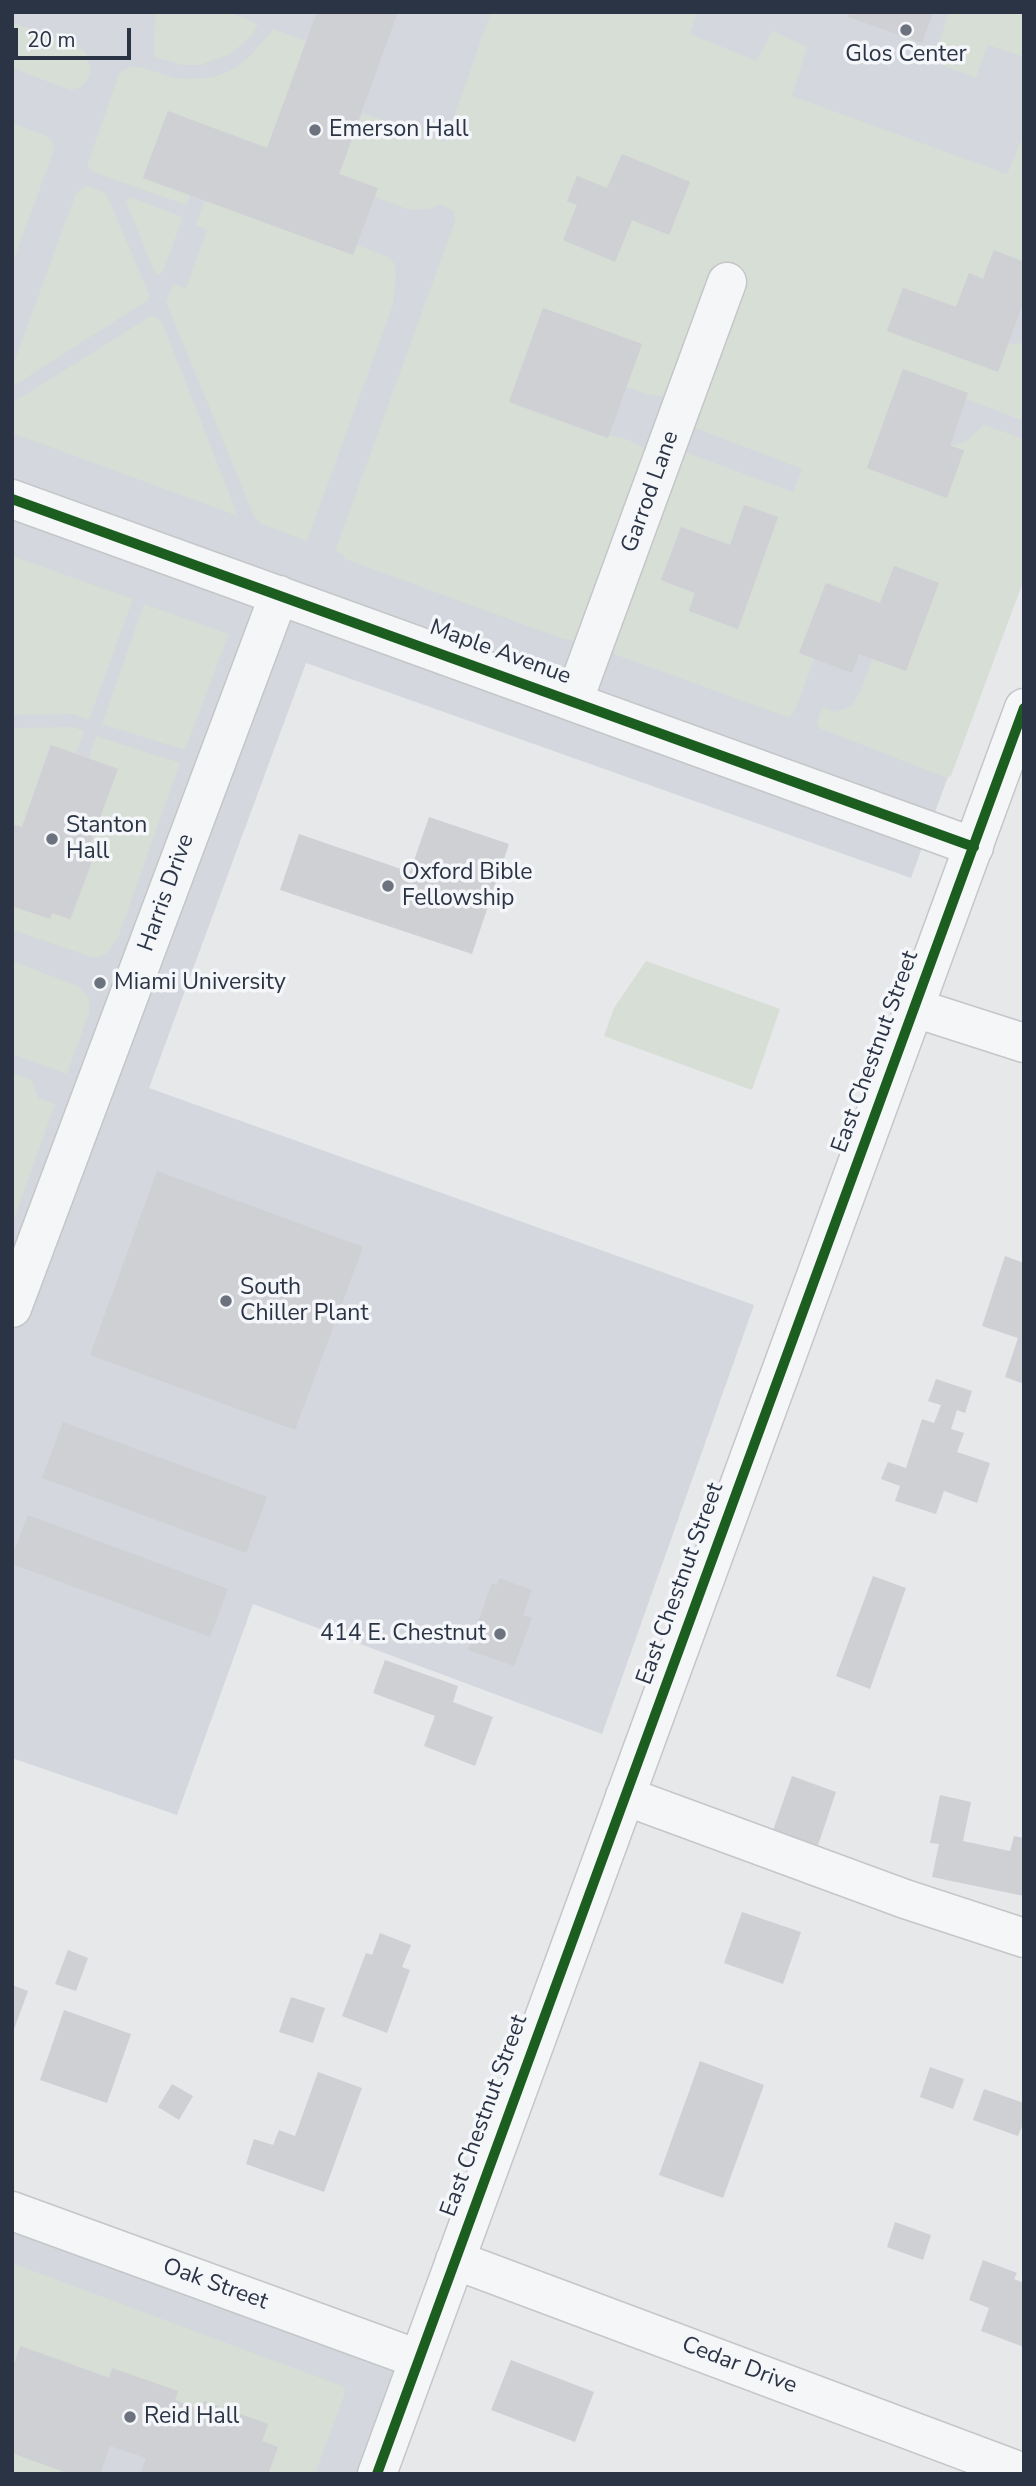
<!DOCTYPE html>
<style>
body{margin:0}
#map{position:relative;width:1036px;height:2486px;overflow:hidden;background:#e6e8ea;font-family:"Nunito Sans",sans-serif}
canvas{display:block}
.frame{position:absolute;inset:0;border:14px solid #2b3445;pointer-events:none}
.scale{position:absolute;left:14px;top:28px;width:117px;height:32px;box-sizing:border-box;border:4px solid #2b3445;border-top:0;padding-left:9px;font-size:21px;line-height:24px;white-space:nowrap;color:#2b3445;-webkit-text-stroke:5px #f4f6f9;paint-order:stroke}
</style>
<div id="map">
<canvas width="1036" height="2486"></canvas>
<div class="frame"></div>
<div class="scale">20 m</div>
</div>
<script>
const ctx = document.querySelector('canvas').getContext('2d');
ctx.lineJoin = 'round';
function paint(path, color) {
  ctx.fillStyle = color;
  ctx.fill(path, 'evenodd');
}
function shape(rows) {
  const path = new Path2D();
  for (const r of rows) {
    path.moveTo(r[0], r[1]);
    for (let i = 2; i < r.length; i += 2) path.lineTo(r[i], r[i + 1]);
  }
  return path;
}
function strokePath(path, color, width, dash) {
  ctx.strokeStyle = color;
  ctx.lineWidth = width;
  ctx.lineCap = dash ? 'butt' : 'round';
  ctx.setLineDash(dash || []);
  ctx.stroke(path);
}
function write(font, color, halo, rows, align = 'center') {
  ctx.font = font + ' "Nunito Sans",sans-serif';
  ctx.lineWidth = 7;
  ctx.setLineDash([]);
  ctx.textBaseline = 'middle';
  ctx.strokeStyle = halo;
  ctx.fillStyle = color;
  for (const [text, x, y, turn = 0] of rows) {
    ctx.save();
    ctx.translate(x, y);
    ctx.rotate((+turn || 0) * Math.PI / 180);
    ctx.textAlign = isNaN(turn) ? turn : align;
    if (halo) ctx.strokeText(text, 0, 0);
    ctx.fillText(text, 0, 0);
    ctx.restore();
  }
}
const built = shape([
 [12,12,1024,12,1024,568,911,878,306,663,149,1088,754,1305,602,1734,253,1604,177,1815,12,1758],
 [12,2211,418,2359,377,2474,12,2474]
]);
const green = shape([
 [155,12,229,12,258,24,252,35,231,54,200,65,184,65,154,57],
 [491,12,697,12,690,34,757,61,772,31,806,46,807,48,792,96,1007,174,1024,134,1024,262,994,251,983,279,970,273,956,307,904,288,887,331,1016,344,1024,342,1024,421,966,399,968,393,903,369,867,468,946,498,964,451,950,446,964,442,984,425,1024,439,1024,579,951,776,947,778,819,728,817,722,822,707,835,712,852,706,862,687,872,659,906,670,938,583,895,566,880,603,826,583,800,653,814,659,797,706,790,718,611,653,685,452,793,492,802,469,695,428,746,279,666,397,649,395,626,387,642,344,543,308,509,402,607,438,609,435,629,440,646,449,575,641,563,639,345,559,342,554,335,551,455,221,454,212,448,208,440,205,429,209,410,210,375,197,377,188,339,174,362,113,445,142],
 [622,154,690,182,669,235,632,220,615,261,577,205,567,201,577,176,607,188],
 [744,505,778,517,738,629,689,611,695,593,661,580,681,527,730,545],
 [949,12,1024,12,1024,57,988,45,976,78,933,62],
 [12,22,76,45,86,52,91,71,87,81,79,88,70,90,12,68],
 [273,29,307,41,267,148,168,112,143,178,191,195,186,205,93,172,88,167,88,163,119,74,125,69,133,66,144,68,174,78,189,79,214,77,232,70,250,56],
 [12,123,45,135,52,141,54,150,12,265],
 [87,186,106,193,149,294,148,300,12,387,12,368,76,193],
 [130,197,183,217,163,272,160,274,155,273,126,202,128,198],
 [205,200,353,254,357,245,388,257,394,263,396,273,393,305,307,541,261,524,254,516,166,302,173,284,186,288,207,230,196,225],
 [151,316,156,317,162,322,238,516,12,433,12,403],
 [12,556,133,599,89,720,72,714,12,715],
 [144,604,229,634,185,750,102,724],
 [72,727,84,731,76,754,50,746,22,827,12,824,12,728],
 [96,736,180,763,118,938,107,953,99,957,92,957,12,930,12,916,15,907,52,913,71,919,95,854,88,850,117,769,89,758],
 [12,961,78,986,89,998,89,1013,67,1074,12,1054],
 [646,961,780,1009,752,1090,604,1036,614,1008],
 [12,1073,32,1080,38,1098,55,1104,12,1225],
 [12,2263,342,2386,345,2391,344,2396,315,2474,268,2474,278,2447,262,2441,268,2424,204,2401,201,2410,21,2346,15,2362,12,2361],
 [12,2453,70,2474,12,2474]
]);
const building = shape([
 [317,12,398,12,339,174,378,188,353,255,143,178,168,111,267,148],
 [850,12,933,12,922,43,848,17],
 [622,154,690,182,669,235,632,220,615,262,563,240,577,205,567,201,577,176,607,188],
 [994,250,1024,262,1024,300,998,372,887,331,903,288,956,307,969,273,983,279],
 [543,308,642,344,608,438,509,402],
 [903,369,968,393,950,446,964,450,947,498,867,468],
 [744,505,778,517,738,629,689,611,695,593,661,580,681,527,730,545],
 [894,566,939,583,906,671,859,654,852,673,799,653,826,583,880,603],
 [51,745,118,769,88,850,95,853,70,919,52,913,50,919,12,906,12,824,22,827],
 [429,817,509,844,472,954,280,890,299,834,410,872],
 [157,1171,363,1247,295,1430,90,1355],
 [1005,1256,1024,1263,1024,1384,1005,1377,1018,1338,982,1326],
 [936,1379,972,1391,965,1413,957,1410,951,1429,964,1433,957,1452,990,1463,977,1503,944,1491,936,1514,895,1501,900,1486,881,1479,888,1462,906,1468,922,1419,934,1423,941,1405,928,1401],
 [63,1422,267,1497,246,1553,42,1478],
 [28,1515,228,1589,210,1637,12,1564,12,1556],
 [873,1576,906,1588,870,1689,836,1676],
 [499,1578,532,1590,523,1615,532,1618,514,1666,468,1650,492,1583,497,1585],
 [385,1660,458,1686,453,1702,493,1717,475,1766,424,1746,435,1716,373,1693],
 [792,1776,836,1792,816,1851,771,1836],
 [940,1795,971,1802,963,1841,1010,1851,1014,1836,1024,1838,1024,1896,932,1877,939,1844,930,1843],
 [742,1912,801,1932,783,1984,724,1963],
 [380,1933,411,1945,402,1967,410,1970,387,2033,342,2016,366,1953,372,1955],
 [68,1950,88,1958,76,1991,55,1984],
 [12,1985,28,1991,13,2032,12,2032],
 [291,1997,325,2008,313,2043,279,2032],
 [64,2010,131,2034,107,2103,40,2080],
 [700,2061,764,2085,723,2198,659,2175],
 [930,2067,964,2079,953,2109,920,2097],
 [318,2072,362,2088,324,2192,246,2164,254,2139,273,2145,279,2130,295,2136],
 [172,2084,193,2096,179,2120,158,2107],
 [984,2089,1024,2103,1024,2121,1018,2136,973,2120],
 [895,2222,931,2235,923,2260,887,2247],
 [983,2260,1017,2273,1014,2279,1024,2283,1024,2347,981,2331,989,2308,969,2300],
 [20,2346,109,2378,112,2368,178,2391,175,2400,201,2410,204,2401,268,2424,262,2441,278,2447,268,2474,140,2474,146,2458,110,2446,100,2474,70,2474,12,2453,12,2361,15,2362],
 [511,2360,594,2392,575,2442,491,2410]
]);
const minor = shape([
 [12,499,974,847],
 [573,702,727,282],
 [915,1008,1024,1043],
 [12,1308,279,595],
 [625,1796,905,1899,1024,1938],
 [12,2211,418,2359],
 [455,2260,1024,2473],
 [377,2474,1024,708]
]);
const cycleway = shape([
 [12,499,974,847],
 [377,2474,1024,708]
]);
const markers = [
 [906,30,7,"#6c737f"],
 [315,130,7,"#6c737f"],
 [52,839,7,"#6c737f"],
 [388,886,7,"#6c737f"],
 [100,983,7,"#6c737f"],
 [226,1301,7,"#6c737f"],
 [500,1634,7,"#6c737f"],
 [130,2417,7,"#6c737f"]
];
const poiNames = [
 ["Glos Center",906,55,"center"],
 ["Emerson Hall",329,130],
 ["Stanton",66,826],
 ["Hall",66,852],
 ["Oxford Bible",402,873],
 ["Fellowship",402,899],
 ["Miami University",114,983],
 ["South",240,1288],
 ["Chiller Plant",240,1314],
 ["414 E. Chestnut",486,1634,"right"],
 ["Reid Hall",144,2417]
];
const streetNames = [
 ["Garrod Lane",651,492,-70],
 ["Maple Avenue",500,653,20],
 ["Harris Drive",167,893,-70],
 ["East Chestnut Street",876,1052,-70],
 ["East Chestnut Street",681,1584,-70],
 ["East Chestnut Street",485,2116,-70],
 ["Oak Street",215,2285,20],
 ["Cedar Drive",739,2366,21]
];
paint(built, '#d4d7dd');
paint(green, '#d6ded6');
paint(building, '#ced0d3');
strokePath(minor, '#c4c6c8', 41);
strokePath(minor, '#f5f6f7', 38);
strokePath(cycleway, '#1b5e20', 10);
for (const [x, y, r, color] of markers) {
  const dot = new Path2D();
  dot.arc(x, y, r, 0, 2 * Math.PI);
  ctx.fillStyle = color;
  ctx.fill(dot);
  strokePath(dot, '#f4f6f9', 2.5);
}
write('23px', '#2b3445', '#f4f6f9', poiNames, 'left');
write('23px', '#2b3445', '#f4f6f9', streetNames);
</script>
